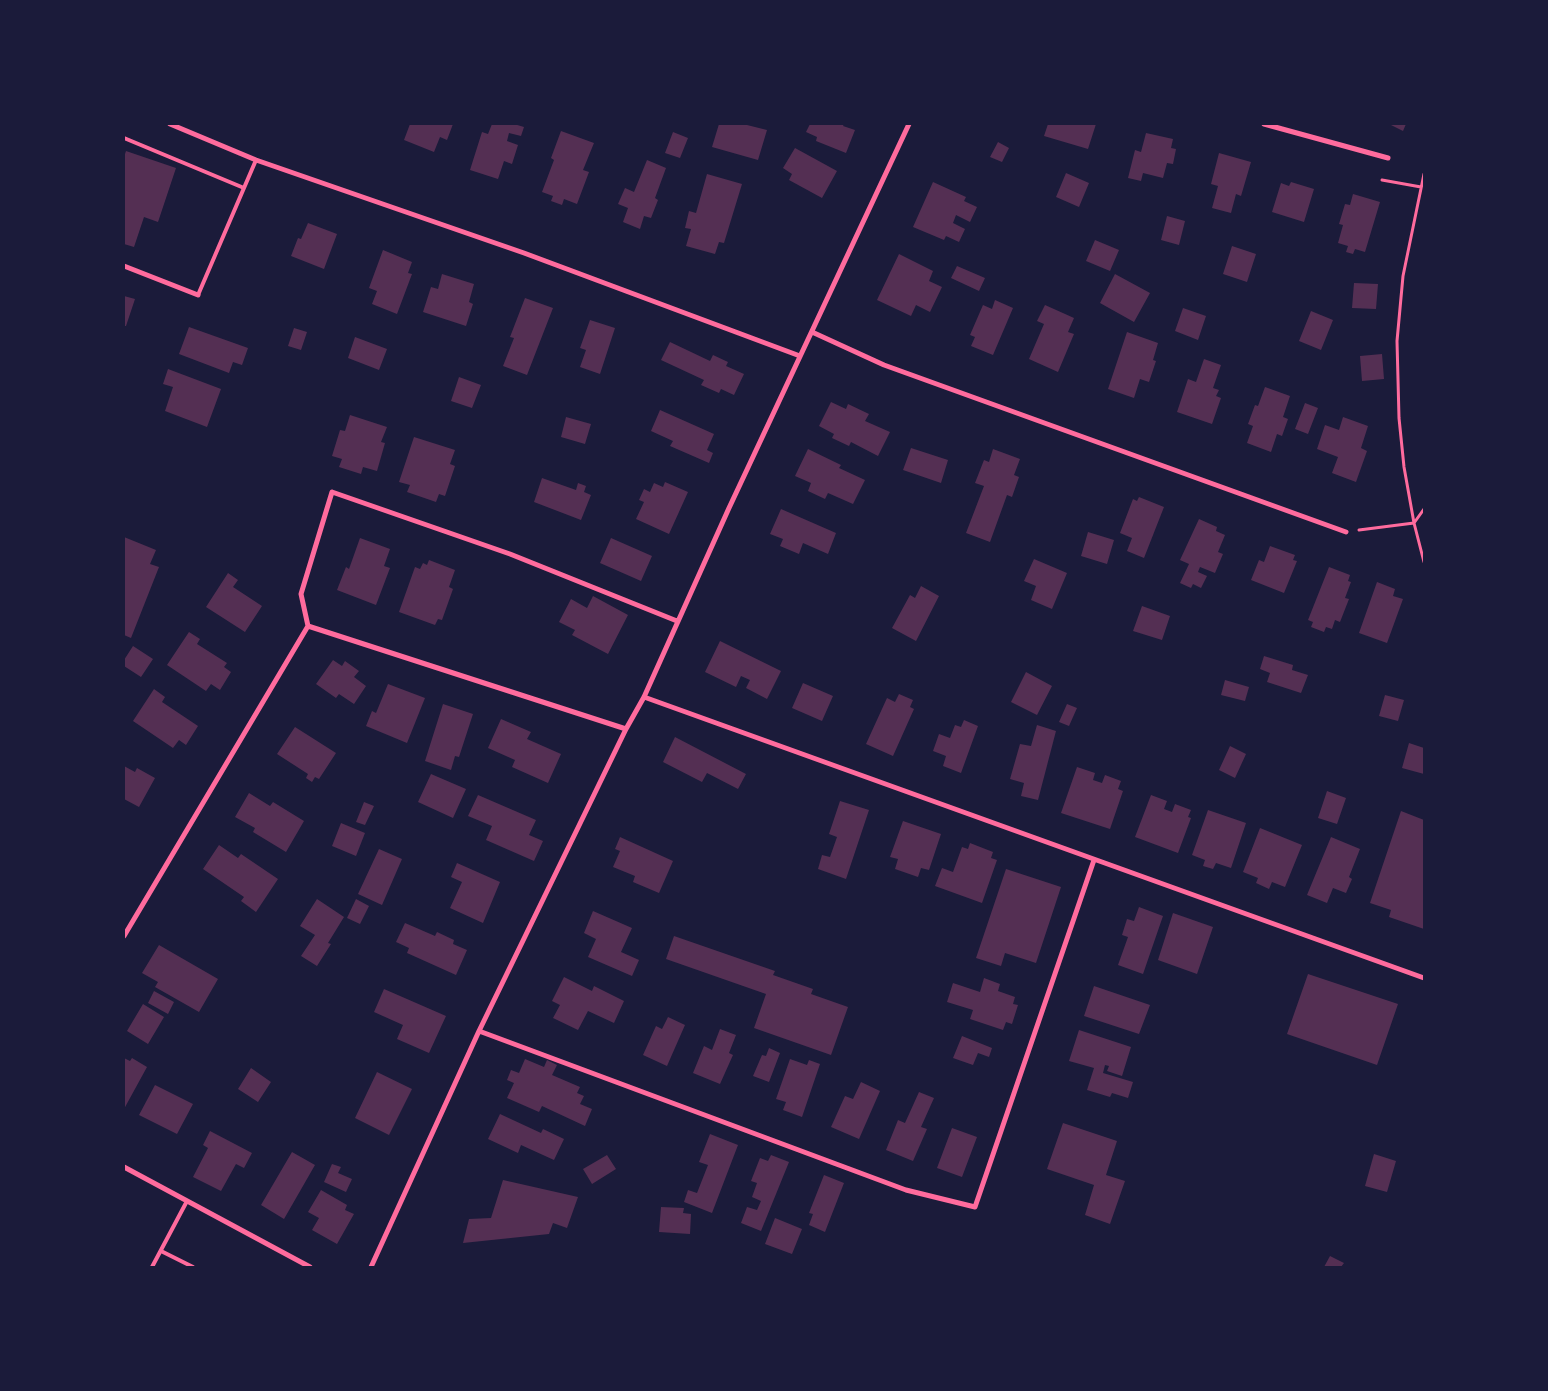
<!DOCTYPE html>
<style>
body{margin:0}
#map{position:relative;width:1548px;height:1391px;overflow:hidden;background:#1b1b3a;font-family:"PT Sans Narrow",sans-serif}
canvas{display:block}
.frame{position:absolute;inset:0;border:125px solid #1b1b3a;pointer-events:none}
</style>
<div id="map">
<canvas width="1548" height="1391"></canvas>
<div class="frame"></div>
</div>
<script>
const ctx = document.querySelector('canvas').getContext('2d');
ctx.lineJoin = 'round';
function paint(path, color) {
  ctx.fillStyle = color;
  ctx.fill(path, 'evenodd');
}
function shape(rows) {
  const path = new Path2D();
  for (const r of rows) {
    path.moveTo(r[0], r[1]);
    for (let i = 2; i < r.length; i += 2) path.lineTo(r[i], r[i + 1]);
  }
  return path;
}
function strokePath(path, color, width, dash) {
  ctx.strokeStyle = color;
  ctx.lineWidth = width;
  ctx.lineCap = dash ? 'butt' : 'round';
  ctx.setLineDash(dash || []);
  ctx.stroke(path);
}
const building = shape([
 [410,124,453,124,447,140,440,137,434,152,404,140],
 [492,124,514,124,524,127,521,136,509,133,507,141,518,145,512,164,504,161,498,179,470,170,482,132,488,134],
 [719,124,743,124,767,130,758,160,712,147],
 [810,124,844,124,843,126,855,130,846,153,816,141,817,137,806,132],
 [1048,124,1096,124,1088,149,1044,136],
 [1389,124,1406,124,1403,131],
 [561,131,594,143,583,170,589,172,577,204,564,199,562,205,551,201,553,196,542,192,554,160,551,158],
 [673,132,688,138,680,158,665,153],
 [1146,133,1173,139,1171,148,1176,149,1173,164,1167,163,1163,178,1143,173,1141,181,1128,178,1135,150,1141,152],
 [998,142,1009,148,1002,162,990,157],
 [795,148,837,171,822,198,789,180,792,174,783,168],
 [126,151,176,168,158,222,144,217,134,247,124,244,124,157],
 [1219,153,1251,162,1241,196,1236,194,1231,213,1212,208,1218,186,1211,184],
 [647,160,666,168,655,198,658,200,651,218,644,216,640,229,623,222,628,208,618,204,625,188,634,192],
 [1066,173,1089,183,1079,207,1056,197],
 [707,174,742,184,724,243,719,242,715,254,686,246,691,229,685,228,689,211,696,213],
 [933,182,966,197,964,201,977,207,970,222,956,215,953,223,965,229,959,242,946,236,944,240,913,227],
 [1291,182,1314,189,1304,222,1272,212,1281,183,1289,186],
 [1353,194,1380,202,1365,252,1355,249,1353,254,1346,252,1348,246,1338,243,1343,225,1339,224,1345,204,1350,205],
 [1167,216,1185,221,1179,245,1161,240],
 [308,223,337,234,324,269,291,256,298,238,301,239],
 [1095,240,1119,250,1110,271,1086,261],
 [1232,246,1256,254,1247,282,1223,274],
 [383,250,412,262,408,273,412,274,397,314,372,304,377,291,369,288],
 [899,254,933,271,929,281,942,287,930,312,916,305,911,316,877,300],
 [957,266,985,278,979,291,951,278],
 [442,274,474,284,469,302,473,304,466,326,423,312,431,287,438,289],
 [1115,274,1150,293,1134,322,1100,303],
 [1354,283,1378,284,1376,309,1352,308],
 [124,296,135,299,126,326,124,326],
 [525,298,553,308,527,375,503,366,514,338,510,337],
 [995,300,1013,308,993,355,971,346,975,337,970,335,983,305,992,309],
 [1045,305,1074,318,1068,332,1074,334,1058,372,1029,359,1044,324,1037,321],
 [1183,308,1206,316,1198,340,1175,331],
 [1311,311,1333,320,1321,350,1299,341],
 [590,320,615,328,600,374,580,367,586,350,580,348],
 [189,327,248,348,242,365,233,362,229,373,179,354],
 [294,328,307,332,301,350,288,346],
 [1127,332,1158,343,1153,360,1156,361,1149,382,1140,379,1134,398,1108,389],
 [355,337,387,349,379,370,348,358],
 [670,342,710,361,713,355,728,362,726,366,744,374,734,395,721,389,719,393,701,385,704,380,661,360],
 [1382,354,1384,379,1362,381,1360,356],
 [1204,359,1221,365,1213,388,1219,390,1216,396,1221,398,1212,424,1177,412,1188,379,1196,382],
 [168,369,221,389,207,427,165,411,173,387,163,384],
 [459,377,481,385,472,408,451,401],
 [1265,387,1290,396,1283,417,1288,419,1282,436,1277,434,1271,452,1247,443,1253,426,1248,424,1255,405,1258,406],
 [831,402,846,409,848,404,869,414,865,421,890,432,878,456,851,442,849,446,832,438,834,434,819,426],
 [1305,403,1318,408,1308,434,1295,429],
 [660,410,714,434,707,450,713,453,709,463,670,446,673,441,651,431],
 [350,415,387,427,381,442,385,443,377,471,363,467,361,474,339,467,342,459,332,456,340,430,345,431],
 [566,417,591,424,585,444,561,437],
 [1343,417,1368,426,1361,448,1367,451,1356,482,1332,473,1338,457,1317,449,1325,425,1339,430],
 [414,437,455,450,450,464,455,466,445,496,439,494,436,502,407,492,410,485,399,482],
 [911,448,948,460,941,483,903,470],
 [808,449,841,465,839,468,865,480,853,504,828,493,825,499,808,491,811,483,795,476],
 [993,449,1020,459,1014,475,1019,477,1012,497,1007,495,990,542,966,533,984,486,975,483,984,460,989,462],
 [542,478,576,490,578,483,586,486,584,492,591,495,581,520,534,502],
 [665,482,688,492,669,534,636,519,644,502,639,500,644,489,650,492,654,483,663,487],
 [1139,497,1164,507,1144,558,1127,551,1132,538,1120,533,1133,499,1137,501],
 [781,509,836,533,828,554,803,543,799,554,780,546,783,539,770,534],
 [1199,519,1217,527,1216,531,1225,535,1218,552,1223,554,1215,573,1200,567,1198,572,1207,576,1201,588,1193,584,1191,588,1180,583,1189,564,1180,560],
 [1088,532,1114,540,1107,564,1081,556],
 [124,537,156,550,150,564,159,567,131,638,124,635],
 [360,538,390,549,384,566,390,568,376,605,337,590,346,567,349,569],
 [611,538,652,556,641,581,600,563],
 [1270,546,1295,555,1293,560,1297,561,1284,593,1251,580,1259,560,1264,562],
 [1034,559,1067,573,1052,609,1031,600,1036,586,1024,581],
 [429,560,455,570,449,587,453,589,442,620,438,619,435,625,399,612,415,567,420,569,423,563,427,565],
 [1329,567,1350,575,1348,581,1351,582,1345,598,1349,599,1340,622,1335,620,1332,629,1326,627,1324,632,1311,627,1313,622,1308,620],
 [228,573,238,580,233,587,262,606,245,632,206,607],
 [1377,582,1395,589,1393,596,1403,599,1387,643,1359,633],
 [921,586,939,596,916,641,892,628,910,595,915,598],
 [593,596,628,615,608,654,572,635,575,630,559,622,571,599,587,608],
 [1142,606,1170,616,1162,640,1133,631],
 [189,632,200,639,197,644,227,663,224,667,231,672,220,690,211,684,206,691,167,665],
 [720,641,781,671,767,699,746,688,750,680,741,676,736,687,705,672],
 [133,646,153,659,141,677,124,666,124,660],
 [1264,656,1293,665,1292,670,1308,675,1301,693,1267,682,1270,673,1260,669],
 [333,660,342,666,345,661,359,671,354,677,366,686,354,704,339,694,336,698,316,684],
 [1026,672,1052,686,1037,715,1011,702],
 [1225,680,1249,687,1245,701,1221,695],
 [803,683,833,696,822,721,792,708],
 [388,684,425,698,407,743,366,726,372,711,376,713],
 [154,689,165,697,162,702,198,726,186,745,179,740,173,748,133,721],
 [899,694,913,700,910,707,914,709,893,756,866,744,887,698,895,702],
 [1385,695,1404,700,1398,721,1379,716],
 [443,704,473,714,459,757,455,756,451,770,425,761],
 [1067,704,1077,708,1069,726,1059,722],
 [501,719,531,732,527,739,561,754,548,783,512,767,515,760,488,748],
 [964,720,978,726,961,773,943,766,946,756,933,751,939,734,950,738,955,725,961,727],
 [1037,725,1056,731,1038,800,1021,796,1024,783,1010,779,1020,744,1031,746],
 [295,727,336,753,319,779,315,777,312,782,306,778,308,774,277,754],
 [675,737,746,774,738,789,707,773,702,782,663,762],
 [1409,743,1424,748,1424,774,1402,768],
 [1230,746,1246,754,1235,778,1219,770],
 [124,766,135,772,137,768,155,778,139,807,124,799],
 [1077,767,1095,773,1093,780,1102,783,1105,775,1121,781,1118,789,1123,791,1110,829,1061,813],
 [431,774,466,789,453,818,418,802],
 [1327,791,1346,798,1337,824,1318,818],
 [249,793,270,806,273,802,304,821,286,852,253,832,255,828,235,817],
 [478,795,536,820,529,835,543,841,534,861,486,840,492,826,468,816],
 [1151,795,1167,801,1164,809,1172,812,1175,804,1191,810,1188,817,1191,818,1178,853,1135,837],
 [840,801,869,810,846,879,818,869,822,855,830,857,837,837,829,834],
 [364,802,374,806,365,825,356,822],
 [1208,810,1246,823,1231,868,1216,863,1213,869,1203,866,1205,860,1192,855],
 [1401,811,1424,820,1424,929,1389,917,1391,910,1370,903],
 [903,821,941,834,929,870,921,868,918,877,895,869,898,859,890,857],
 [341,823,365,833,356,856,332,846],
 [1260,828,1302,845,1285,887,1272,882,1269,889,1256,883,1258,878,1243,872],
 [620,837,673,861,659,893,633,882,635,876,613,867,620,851,615,849],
 [1331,837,1360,849,1349,877,1352,879,1346,893,1333,888,1327,903,1307,895],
 [970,843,993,852,991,858,997,860,982,903,935,886,942,868,953,872,962,847,968,849],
 [219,845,238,858,241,854,278,879,256,912,241,901,244,897,203,869],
 [379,849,402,859,382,905,358,894],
 [457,863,500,882,483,923,450,908,462,882,451,877],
 [1006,869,1061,887,1036,963,1005,953,1001,966,976,958],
 [317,899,344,917,328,943,331,944,317,966,301,956,315,935,300,926],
 [356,899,369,906,360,924,347,918],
 [1139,907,1163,916,1143,974,1118,965,1128,937,1122,935,1127,919,1134,921],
 [593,911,632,928,621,952,639,960,632,976,588,957,596,939,584,933],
 [1173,913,1213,927,1197,974,1158,960],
 [405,923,435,936,437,932,454,940,453,944,467,950,456,975,407,953,409,948,396,942],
 [674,936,775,971,773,975,813,989,811,994,848,1007,831,1055,754,1028,766,994,666,959],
 [159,945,218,979,199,1012,155,987,158,982,142,973],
 [1308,974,1398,1004,1377,1065,1287,1034],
 [564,977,592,991,594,986,624,1001,614,1023,588,1011,578,1030,553,1018,560,1005,552,1001],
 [984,978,1000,984,998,991,1015,997,1013,1004,1018,1005,1012,1024,1006,1022,1003,1030,970,1019,973,1010,947,1002,953,983,980,992],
 [1094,986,1150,1005,1139,1034,1084,1016],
 [384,989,446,1016,429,1053,397,1039,403,1025,374,1012],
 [154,991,174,1002,168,1014,148,1003],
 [143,1004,164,1017,148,1044,127,1031],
 [668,1017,685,1025,667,1066,643,1055,656,1026,662,1029],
 [720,1029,736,1035,729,1053,733,1055,720,1084,693,1073,704,1046,712,1050],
 [1079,1030,1131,1047,1122,1076,1107,1071,1109,1066,1105,1065,1103,1073,1133,1082,1128,1098,1112,1093,1110,1097,1087,1090,1094,1068,1069,1061],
 [962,1036,992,1048,989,1057,978,1053,973,1065,953,1058],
 [769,1048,780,1053,769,1082,753,1076,762,1055,766,1056],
 [124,1058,130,1061,132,1058,147,1067,124,1109],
 [525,1059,544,1067,547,1060,557,1065,552,1075,580,1087,577,1093,584,1096,580,1104,592,1109,585,1126,542,1106,539,1112,507,1098,514,1083,507,1080,511,1070,519,1073],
 [790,1059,807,1065,809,1060,820,1064,802,1117,783,1110,786,1102,776,1099],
 [251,1068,271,1082,258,1102,238,1089],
 [377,1072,412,1089,389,1135,355,1118],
 [861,1082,880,1091,859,1139,831,1127,845,1096,853,1099],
 [155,1085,193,1104,177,1134,139,1115],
 [919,1092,934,1098,921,1127,927,1129,913,1161,886,1150,898,1120,905,1123],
 [500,1114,541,1133,543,1129,564,1139,554,1160,521,1145,518,1153,488,1139],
 [1063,1123,1117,1141,1106,1175,1125,1181,1110,1224,1085,1215,1094,1185,1047,1169],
 [952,1128,977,1137,962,1177,937,1168],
 [210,1131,252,1153,244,1168,236,1164,221,1191,193,1177,208,1148,203,1145],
 [710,1134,738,1145,712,1213,684,1202,688,1190,697,1193,708,1165,699,1162],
 [292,1152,315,1165,284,1219,261,1205],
 [1374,1154,1396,1161,1387,1192,1365,1186],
 [607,1155,616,1169,592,1184,583,1169],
 [771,1155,789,1162,761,1231,741,1223,747,1207,757,1210,761,1201,752,1197,757,1183,751,1181,760,1158,768,1161],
 [332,1164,341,1167,338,1173,352,1179,346,1192,324,1182],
 [824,1175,844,1183,825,1232,809,1225,813,1214,809,1213],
 [503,1180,578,1197,567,1228,553,1223,549,1234,463,1243,469,1219,491,1218],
 [321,1190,347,1205,345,1210,354,1214,337,1244,312,1230,319,1218,308,1212],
 [661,1207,684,1208,683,1213,691,1214,690,1234,659,1232],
 [775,1218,802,1229,792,1254,765,1244],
 [1330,1256,1344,1263,1341,1267,1324,1267]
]);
const path = shape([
 [1424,174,1403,276,1397,341,1399,418,1404,467,1414,523,1424,562],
 [1382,180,1421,187],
 [1359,530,1414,523,1424,509]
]);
const service = shape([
 [124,138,244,188],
 [198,295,256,160],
 [161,1251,193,1267],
 [152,1267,187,1201]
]);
const minor = shape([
 [170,124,256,160,524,253,800,356],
 [1264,124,1388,158],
 [124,266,198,295],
 [812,332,884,365,1346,532],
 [308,626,301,594,332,492,510,554,677,621],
 [308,626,626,729],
 [644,697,1424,978],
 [124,936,308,626],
 [479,1031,906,1190,975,1207,1094,860],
 [124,1167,310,1267],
 [371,1267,479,1031,626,729,644,697,729,508,909,124]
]);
paint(building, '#542f53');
strokePath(path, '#ff6b9d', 3);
strokePath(service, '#ff6b9d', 4);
strokePath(minor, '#ff6b9d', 5);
</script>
